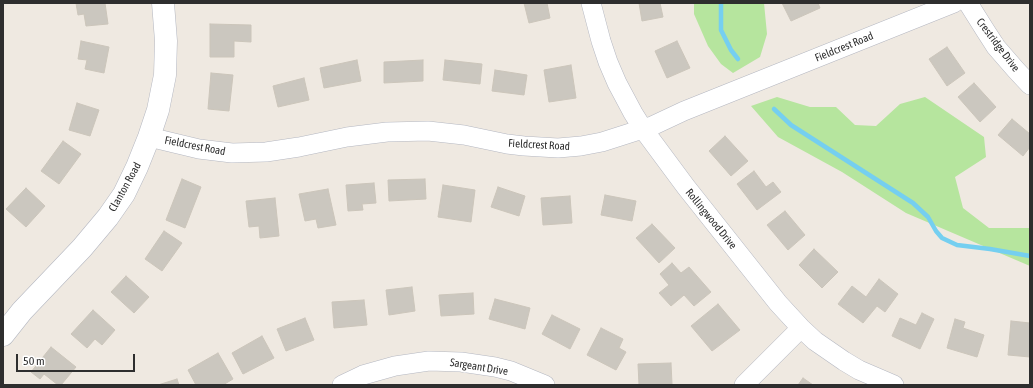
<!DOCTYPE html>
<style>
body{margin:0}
#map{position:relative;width:1033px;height:388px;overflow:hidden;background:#efe9e1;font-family:"Asap Condensed",sans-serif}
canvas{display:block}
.frame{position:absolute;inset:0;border:4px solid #2e2e2e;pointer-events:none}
.scale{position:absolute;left:16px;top:354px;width:119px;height:18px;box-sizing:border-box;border:2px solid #2e2e2e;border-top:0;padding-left:5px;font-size:12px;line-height:14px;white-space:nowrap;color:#2e2e2e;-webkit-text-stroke:3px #fff;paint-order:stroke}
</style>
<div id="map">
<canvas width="1033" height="388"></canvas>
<div class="frame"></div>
<div class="scale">50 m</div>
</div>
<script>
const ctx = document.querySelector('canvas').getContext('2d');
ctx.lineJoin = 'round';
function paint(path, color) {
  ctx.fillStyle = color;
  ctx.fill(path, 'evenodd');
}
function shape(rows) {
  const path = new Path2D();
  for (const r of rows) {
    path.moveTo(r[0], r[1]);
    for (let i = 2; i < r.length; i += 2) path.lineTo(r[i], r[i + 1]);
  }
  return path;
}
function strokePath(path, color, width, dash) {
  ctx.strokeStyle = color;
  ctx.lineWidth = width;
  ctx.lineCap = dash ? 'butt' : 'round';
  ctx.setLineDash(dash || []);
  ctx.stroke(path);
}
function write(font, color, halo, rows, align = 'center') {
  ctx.font = font + ' "Asap Condensed",sans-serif';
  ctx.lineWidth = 4;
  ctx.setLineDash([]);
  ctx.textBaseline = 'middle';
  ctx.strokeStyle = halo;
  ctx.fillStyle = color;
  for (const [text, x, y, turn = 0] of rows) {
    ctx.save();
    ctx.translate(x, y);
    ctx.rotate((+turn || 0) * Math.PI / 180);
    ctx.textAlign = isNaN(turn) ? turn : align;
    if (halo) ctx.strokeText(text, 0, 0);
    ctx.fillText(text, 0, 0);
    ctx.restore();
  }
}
const green = shape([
 [694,3,764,3,767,34,760,57,733,73,721,64,708,46,694,14],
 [777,97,810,107,836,107,855,125,876,126,900,104,925,97,984,137,986,157,955,177,963,208,989,228,1030,228,1030,266,906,213,842,172,778,137,751,106]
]);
const stream = shape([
 [721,3,721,30,731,50,738,59],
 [774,109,791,125,913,203,928,217,936,231,942,238,957,245,990,249,1030,256]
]);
const building = shape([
 [76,3,105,3,108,24,86,26,84,14,78,15,76,3],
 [524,3,547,3,550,18,529,23,524,3],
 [639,3,660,3,663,17,642,21,639,3],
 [782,3,818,3,820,8,791,21,782,3],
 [210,24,251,25,251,42,234,41,234,57,210,57,210,24],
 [81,41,109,47,104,73,85,69,87,60,78,59,81,41],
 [677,41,690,68,667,78,655,51,677,41],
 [947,47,965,73,947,86,929,59,947,47],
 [357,60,361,81,324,88,320,68,357,60],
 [423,60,423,81,384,83,384,62,423,60],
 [445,60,482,64,480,84,443,80,445,60],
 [571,65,576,98,549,102,544,70,571,65],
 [495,70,527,75,524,95,492,91,495,70],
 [211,73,233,75,229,111,208,109,211,73],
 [304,78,309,100,278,107,273,86,304,78],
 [974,83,996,107,980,122,958,97,974,83],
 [77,103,99,110,90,136,69,130,77,103],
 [1012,119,1030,134,1030,147,1023,156,998,135,1012,119],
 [725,136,748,161,731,176,709,151,725,136],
 [63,141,81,154,59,184,41,171,63,141],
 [754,171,766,187,773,182,781,192,757,210,737,184,754,171],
 [182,179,201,187,185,228,166,220,182,179],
 [425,179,426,199,389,201,388,180,425,179],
 [374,183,376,203,362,204,363,210,348,211,346,185,374,183],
 [443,185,475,190,471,222,438,217,443,185],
 [498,187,525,196,519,216,491,207,498,187],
 [26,188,45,206,26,227,6,209,26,188],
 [328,189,336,225,318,228,316,219,305,221,299,194,328,189],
 [605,195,636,201,632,221,601,215,605,195],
 [570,196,572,223,543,225,541,198,570,196],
 [275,198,279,236,260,238,259,226,249,227,246,201,275,198],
 [785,211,805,235,788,250,767,225,785,211],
 [652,224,675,248,659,263,636,238,652,224],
 [164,231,182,243,162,271,145,259,164,231],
 [814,249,838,272,822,288,799,265,814,249],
 [672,263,681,273,689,267,711,292,694,306,684,295,671,306,659,293,669,285,660,274,672,263],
 [126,276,149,297,134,313,111,292,126,276],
 [879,279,898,294,885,312,877,306,863,323,838,304,852,286,866,297,879,279],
 [412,287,415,311,389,315,386,290,412,287],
 [473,293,474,314,441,316,439,295,473,293],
 [495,299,530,308,525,329,489,319,495,299],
 [364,300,367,325,334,328,332,302,364,300],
 [718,304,740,330,712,351,691,326,718,304],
 [93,310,115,330,102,345,95,339,87,348,71,334,93,310],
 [922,313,934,319,920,349,892,336,900,318,916,325,922,313],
 [552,315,580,329,570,349,542,334,552,315],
 [305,318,314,340,286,351,277,329,305,318],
 [955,319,965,322,963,328,984,335,977,357,947,348,955,319],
 [1011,321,1030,323,1030,357,1008,355,1011,321],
 [601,328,623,339,619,348,626,352,616,370,587,355,601,328],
 [262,336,274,358,243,374,232,353,262,336],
 [51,347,76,367,61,385,58,385,44,374,40,379,31,372,51,347],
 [218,353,233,379,223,385,196,385,188,370,218,353],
 [671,363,672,384,639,385,638,364,671,363],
 [803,378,813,385,798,385,803,378],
 [177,379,179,385,158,385,177,379]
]);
const street = shape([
 [591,3,601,41,608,62,617,83,633,113,643,129,686,187,778,303,801,328,815,341,844,361,859,370,894,385],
 [968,3,985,30,996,47,1016,70,1030,85],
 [149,137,199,149,232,153,266,152,299,147,347,137,387,132,428,131,464,135,507,144,524,146,558,148,581,146,602,142,652,126,684,111,954,3],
 [342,385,363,375,395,366,429,361,461,362,495,367,511,371,545,385],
 [744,385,801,328]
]);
const secondary = shape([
 [3,335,22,311,82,248,108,217,124,194,137,167,149,137,158,110,165,75,166,41,163,3]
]);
const streetNames = [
 ["Crestridge Drive",998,45,53],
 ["Fieldcrest Road",844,47,-22],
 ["Fieldcrest Road",539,145,3],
 ["Fieldcrest Road",195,146,11],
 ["Clanton Road",125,187,-61],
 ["Rollingwood Drive",711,219,51],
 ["Sargeant Drive",479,367,9]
];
paint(green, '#b6e59e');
strokePath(stream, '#75cff0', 4.5);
paint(building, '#cbc7bf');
strokePath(building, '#cbc5ba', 1);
strokePath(street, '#b4b7c1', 20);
strokePath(secondary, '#b4b7c1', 23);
strokePath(street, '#fff', 19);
strokePath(secondary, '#fff', 22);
write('11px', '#2e2e2e', '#fff', streetNames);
</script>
